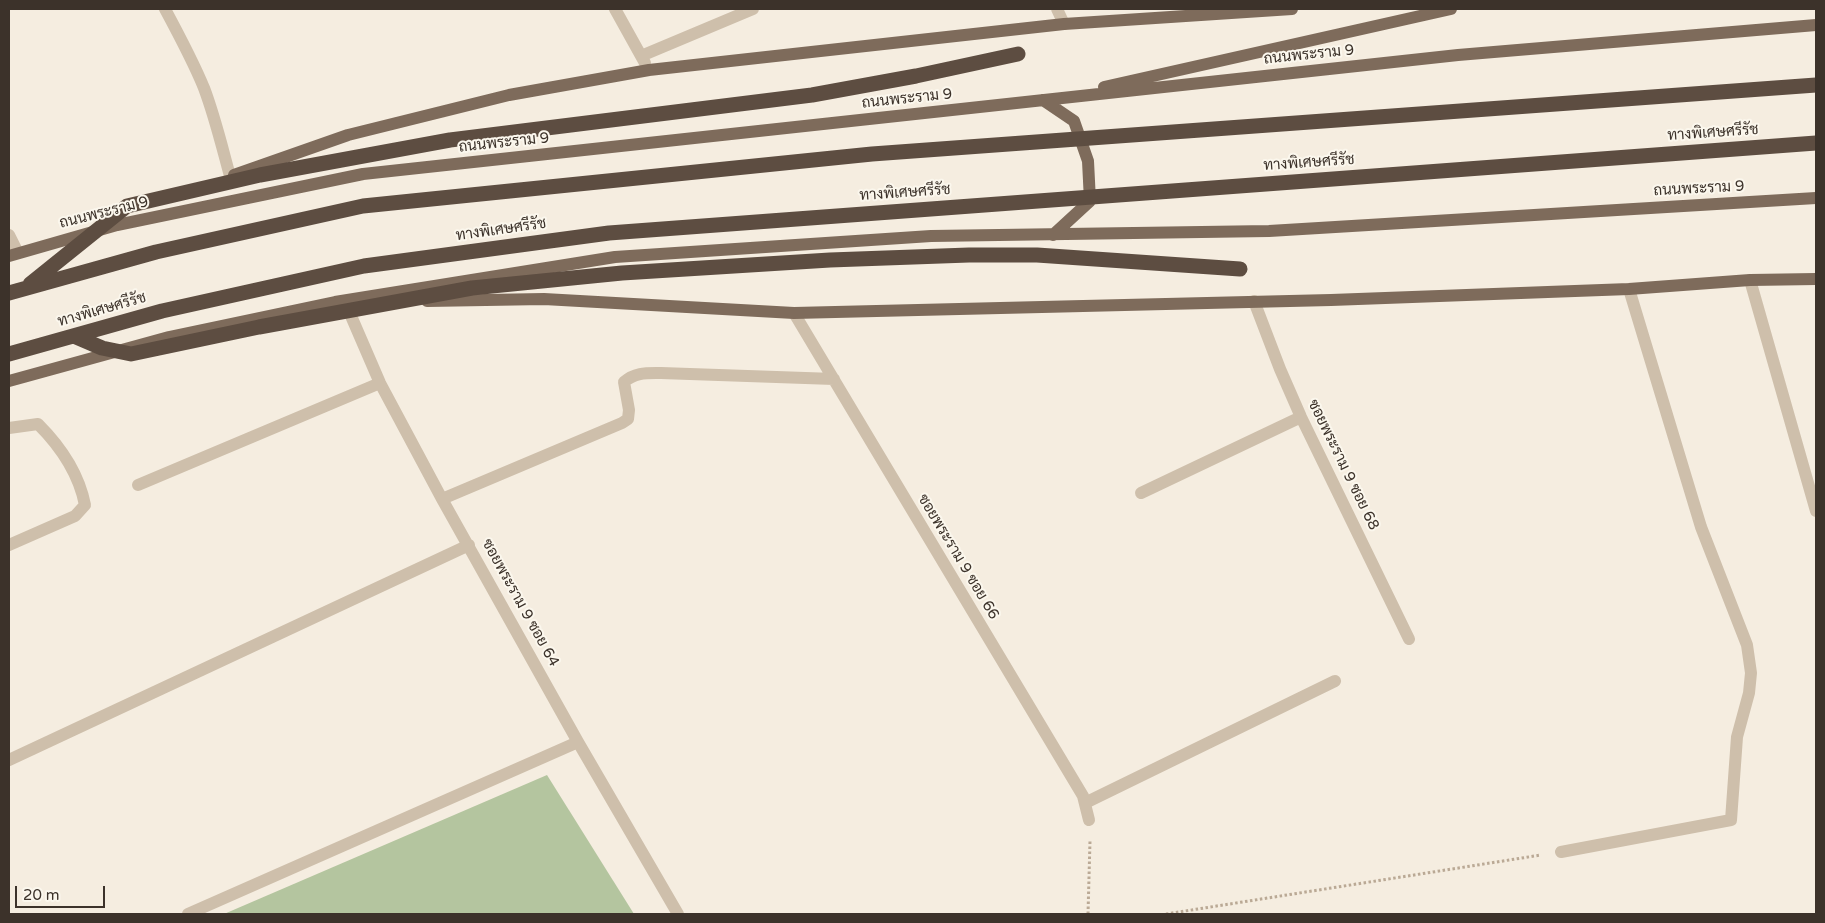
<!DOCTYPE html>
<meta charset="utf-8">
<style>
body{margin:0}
#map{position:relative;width:1825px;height:923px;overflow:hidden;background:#f5ede0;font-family:"Varela Round",sans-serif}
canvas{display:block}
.frame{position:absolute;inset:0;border:10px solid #3c322a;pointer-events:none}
.scale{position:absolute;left:15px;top:886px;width:90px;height:22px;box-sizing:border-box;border:2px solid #3c322a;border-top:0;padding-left:6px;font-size:15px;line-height:18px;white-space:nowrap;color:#3c322a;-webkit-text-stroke:4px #fbf7ed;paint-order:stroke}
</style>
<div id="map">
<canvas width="1825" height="923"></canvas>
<div class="frame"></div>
<div class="scale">20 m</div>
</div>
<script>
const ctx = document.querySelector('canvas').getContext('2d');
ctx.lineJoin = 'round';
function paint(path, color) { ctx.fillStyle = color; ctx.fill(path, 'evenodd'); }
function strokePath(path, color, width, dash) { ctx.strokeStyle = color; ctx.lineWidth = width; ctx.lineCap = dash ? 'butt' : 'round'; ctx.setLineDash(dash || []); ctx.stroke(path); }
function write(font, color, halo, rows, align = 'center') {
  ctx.font = font + ' "Varela Round",Sarabun,sans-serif'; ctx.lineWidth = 4; ctx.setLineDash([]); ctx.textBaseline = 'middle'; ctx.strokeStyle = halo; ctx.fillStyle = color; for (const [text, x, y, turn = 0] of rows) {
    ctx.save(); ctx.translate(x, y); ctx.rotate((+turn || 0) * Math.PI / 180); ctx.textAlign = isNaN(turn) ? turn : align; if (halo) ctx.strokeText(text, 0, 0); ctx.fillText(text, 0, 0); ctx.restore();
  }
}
const green = new Path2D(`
 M547 775 634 914H224Z`);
const path = new Path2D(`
 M1088 914 1090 841
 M1166 914 1541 855`);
const minor = new Path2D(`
 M165 9C179 35 193 61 204 88 215 117 222 147 230 176
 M615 9 645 63
 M1057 9 1064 24
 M641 56 753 9
 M9 235 18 253
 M1750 280 1816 511
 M1254 301 1280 369 1301 417 1409 639
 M345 302 380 383 442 499 578 742 678 914
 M794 313 1083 796 1089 820
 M9 428 38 424C60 446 79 474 85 505L75 516 9 545
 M138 485 380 383
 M1141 493 1301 417
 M442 499 622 423 628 419 629 410 624 382C635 372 647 373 661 373L834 379
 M9 760 469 545
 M1085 803 1335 681
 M1561 852 1731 820 1737 737 1749 693 1751 673 1747 645 1701 527 1629 289
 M188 914 578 742`);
const major = new Path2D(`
 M1104 87 1451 9
 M1043 100 1074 121 1088 161 1090 201 1053 235
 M234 175 348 135 509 95 649 70 1064 24 1292 9
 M9 256 117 225 363 174 1458 55 1816 25
 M427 301 544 299 794 313 1331 300 1629 289 1750 280 1816 279
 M9 381 169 337 335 302 615 257 931 236 1269 231 1816 198`);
const highwayBridge = new Path2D(`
 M30 284 127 206 260 175 450 140 812 95 916 76 1018 54
 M9 293 156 252 363 206 872 154 1816 85
 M74 336 102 348 131 354 259 327 472 288 622 273 830 260 969 255H1037L1240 269
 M9 354 162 311 364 266 609 233 1816 143`);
const streetNames = [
 ["ถนนพระราม 9",1309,55,-6],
 ["ถนนพระราม 9",907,99,-6],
 ["ทางพิเศษศรีรัช",1713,133,-4],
 ["ถนนพระราม 9",504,143,-6],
 ["ทางพิเศษศรีรัช",1309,163,-4],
 ["ถนนพระราม 9",1699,189,-3],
 ["ทางพิเศษศรีรัช",905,193,-4],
 ["ถนนพระราม 9",104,213,-14],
 ["ทางพิเศษศรีรัช",501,230,-8],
 ["ทางพิเศษศรีรัช",102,310,-16],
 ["ซอยพระราม 9 ซอย 68",1343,465,64],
 ["ซอยพระราม 9 ซอย 66",958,557,59],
 ["ซอยพระราม 9 ซอย 64",520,603,61]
];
paint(green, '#b4c59f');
strokePath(path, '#baa995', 3, [2.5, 2.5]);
strokePath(minor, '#cebfab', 12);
strokePath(major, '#7e6b5b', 12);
strokePath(highwayBridge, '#5d4d41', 15);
write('15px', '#3c322a', '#fbf7ed', streetNames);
</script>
